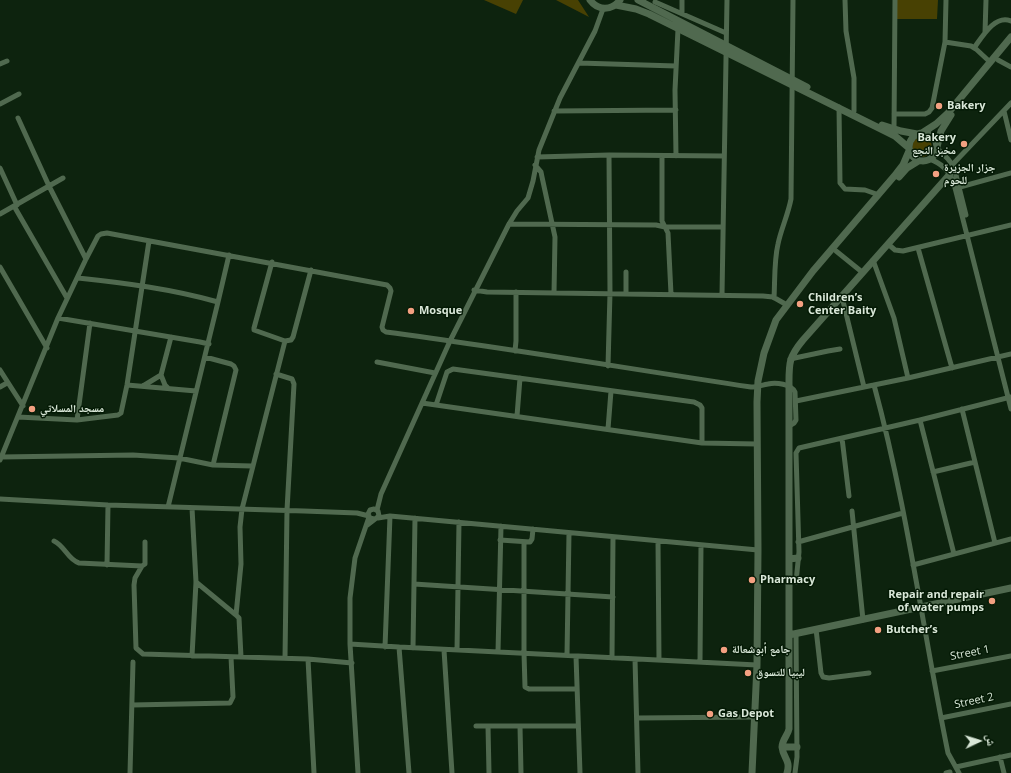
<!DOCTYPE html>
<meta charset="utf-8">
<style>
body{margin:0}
#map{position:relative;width:1011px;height:773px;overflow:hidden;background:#0d230e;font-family:"Open Sans","Noto Naskh Arabic",sans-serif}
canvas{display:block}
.north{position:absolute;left:959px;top:721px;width:40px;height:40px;-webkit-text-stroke:3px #041a05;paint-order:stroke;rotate:86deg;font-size:11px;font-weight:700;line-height:16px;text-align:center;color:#d9e7d8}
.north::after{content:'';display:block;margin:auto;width:14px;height:18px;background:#d9e7d8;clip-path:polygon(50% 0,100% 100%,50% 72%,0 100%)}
</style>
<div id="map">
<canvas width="1011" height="773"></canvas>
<div class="north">ش</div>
</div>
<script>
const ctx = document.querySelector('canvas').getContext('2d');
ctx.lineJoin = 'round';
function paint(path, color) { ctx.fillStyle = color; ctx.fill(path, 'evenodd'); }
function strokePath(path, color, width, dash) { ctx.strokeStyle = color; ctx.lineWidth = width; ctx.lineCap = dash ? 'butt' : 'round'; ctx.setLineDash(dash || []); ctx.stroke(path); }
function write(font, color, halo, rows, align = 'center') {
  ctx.font = font + ' "Open Sans","Noto Naskh Arabic",sans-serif'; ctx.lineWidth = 3; ctx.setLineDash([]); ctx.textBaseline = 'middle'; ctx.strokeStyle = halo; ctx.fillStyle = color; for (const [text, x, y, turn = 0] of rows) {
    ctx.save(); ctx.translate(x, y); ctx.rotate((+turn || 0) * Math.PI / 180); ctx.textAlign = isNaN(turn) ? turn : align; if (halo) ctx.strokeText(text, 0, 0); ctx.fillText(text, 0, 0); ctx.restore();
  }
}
const green = new Path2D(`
 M484 0H523L516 14Z
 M556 0H578L589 17Z
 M897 0H938L937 19H897Z
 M912 147a10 10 0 1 1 20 0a10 10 0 1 1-20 0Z`);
const street = new Path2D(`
 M845 0 846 31 854 78V111
 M655 2 726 33
 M682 13V0
 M985 33 986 0
 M945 42 971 46 976 49 990 62
 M974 48C982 37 995 14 1011 21
 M998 60 1011 67
 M579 63 676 66
 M0 64 7 61
 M0 104 19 94
 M839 107 840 183 845 189 865 190 879 195
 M554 111 676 110
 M1004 111 1011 140
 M894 114H925L929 112 932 108 945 42 946 0
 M18 118 49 186 86 259
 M894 129 895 0
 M937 148 948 159 954 167 966 215
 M662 156V221L668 233 671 294
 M676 156 675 90 678 29
 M537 157 609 155 724 156
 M929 159C942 163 950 172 954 184L1011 409
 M953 164 1011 103
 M535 165 541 172 542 177 555 237 554 293
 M0 168 17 205
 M960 187 1011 173
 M14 206 67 298
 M0 214 63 178
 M509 224 656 225 665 227H722
 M888 244 895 250 903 251 1011 225
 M918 248 952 368
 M836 251 862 272
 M873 260 894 318 908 378
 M0 267 47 348
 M626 272V293
 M78 278C125 283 172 289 218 302L168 507
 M474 290 487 292 763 296 773 297 787 305
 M722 295 727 0
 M842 297 864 387
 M774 298C775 280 774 261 778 244 781 229 788 215 791 199L793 0
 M218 302 229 255
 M58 318 200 342 209 344
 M285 341 291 340 293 337 311 270
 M515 351 516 341V292
 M205 357 231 364 234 366 236 370 213 465
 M790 359 828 351 840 349
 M377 362 435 373
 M608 366 610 293 609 155
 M0 370 23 406
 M276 374 292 379 294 384 287 510 285 658
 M127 385 196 391
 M874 385C907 506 923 631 948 753L959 773
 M143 386 161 375
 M0 387 7 383
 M168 388 165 385 161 375 171 337
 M796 401 908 378 1011 354
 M422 403 436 405
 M962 409 995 543
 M517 416 520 378
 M18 417 77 420 118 415 121 413 127 385 149 241
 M77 420 90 323
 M920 420 954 554
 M608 429 611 391
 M842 438 849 496
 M702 443V408L700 405 694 402 453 369 447 372 436 405 702 443 757 444
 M1 457 133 455 179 458 213 465 252 466
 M0 460 58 318 86 259 98 236 101 234 107 233 387 285 390 288 391 291 382 327 383 330 386 332C508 348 630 369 751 387 757 387 762 385 768 384 776 382 791 384 795 392L796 420 794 423 789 426
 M933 472 975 462
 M0 499 108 505 304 511 357 513 369 516
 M192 508 196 582 192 656
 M377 510 381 494 450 341 509 224 517 211 528 198 533 181 539 150 560 98 595 31 603 9
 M852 511 863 620
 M378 518 390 516 758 550
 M366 526 379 516 378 511 374 509 370 510 368 514 370 518 374 519
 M500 540 530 542 532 539 533 529
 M54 541C65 546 68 560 79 563L142 566 145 564V542
 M658 541 659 660
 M524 542V653L525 687 529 689H577
 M798 542 903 513
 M107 565 108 505
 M913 565 1011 539
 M142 566 135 578 134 585 136 648 143 654 308 659 352 663
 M196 582 236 615 239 618 241 657
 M796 582 799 552 796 453 799 448 920 420 1011 397
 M414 584 613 597
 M236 615 241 564 240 527 242 509 285 341 254 330V328L272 262
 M816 629 821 673 823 677 829 678 869 673
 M350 644 399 647 757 665
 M385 647 390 516
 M399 647 409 773
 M413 648 415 518
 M444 650 452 773
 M457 650 459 522
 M498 652 501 526
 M567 655 569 533
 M576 656 580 773
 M612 658 613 537
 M308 659 314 773
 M635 659 638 773
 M700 662 701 545
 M932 671 1011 656
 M132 705 230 703 233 697 231 657
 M637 718 755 717
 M941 718 1011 704
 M476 726H578
 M488 726 489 773
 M520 726 521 773
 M1000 757 1004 773
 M956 767 1011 755
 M130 773 133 662
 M358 773 350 644V598L355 558 369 517
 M795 773 797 757 796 633
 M946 773 950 772`);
const secondary = new Path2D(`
 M590 0C598 11 612 11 620 0
 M638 0 807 87
 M616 5 636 9 649 14 885 131 895 136 909 148
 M882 125 901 131 917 134
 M922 133 936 124 948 113 1011 37
 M909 147a14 14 0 1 1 28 0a14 14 0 1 1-28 0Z
 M937 147 941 131 951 115
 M899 177 907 168 920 160
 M789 559 798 558
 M789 635 1011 588
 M782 747H797
 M752 773 757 665 758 550 757 402 758 381 764 353 776 320 813 271 896 174 903 165 909 151
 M787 773C791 760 783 758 782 747 782 740 788 735 789 729V387C789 364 788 358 803 340L950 174`);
const markers = [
 [939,106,4,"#f3a081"],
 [964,144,4,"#f3a081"],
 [936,174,4,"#f3a081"],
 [800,304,4,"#f3a081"],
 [411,311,4,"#f3a081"],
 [32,409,4,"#f3a081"],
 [752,580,4,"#f3a081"],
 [992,601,4,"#f3a081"],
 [878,630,4,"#f3a081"],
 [724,650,4,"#f3a081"],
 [748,673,4,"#f3a081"],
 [710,714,4,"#f3a081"]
];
const poiNames = [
 ["Bakery",947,106],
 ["Bakery",956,138,"right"],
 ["مخبز النجع",956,151,"right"],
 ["جزار الجزيرة",944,168],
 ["للحوم",944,181],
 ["Children’s",808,298],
 ["Center Baity",808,311],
 ["Mosque",419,311],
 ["مسجد المسلاتي",40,409],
 ["Pharmacy",760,580],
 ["Repair and repair",984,595,"right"],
 ["of water pumps",984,608,"right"],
 ["Butcher’s",886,630],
 ["جامع أبوشعالة",732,650],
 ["ليبيا للتسوق",756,673],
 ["Gas Depot",718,714]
];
const streetNames = [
 ["Street 1",970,653,-11],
 ["Street 2",974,701,-12]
];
paint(green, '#484103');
strokePath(street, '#50694f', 5);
strokePath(secondary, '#50694f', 7);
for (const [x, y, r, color] of markers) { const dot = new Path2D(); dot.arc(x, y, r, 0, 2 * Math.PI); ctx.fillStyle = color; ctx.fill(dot); strokePath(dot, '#041a05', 1.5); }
write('bold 11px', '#d9e7d8', '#041a05', poiNames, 'left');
write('11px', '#d9e7d8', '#041a05', streetNames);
</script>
